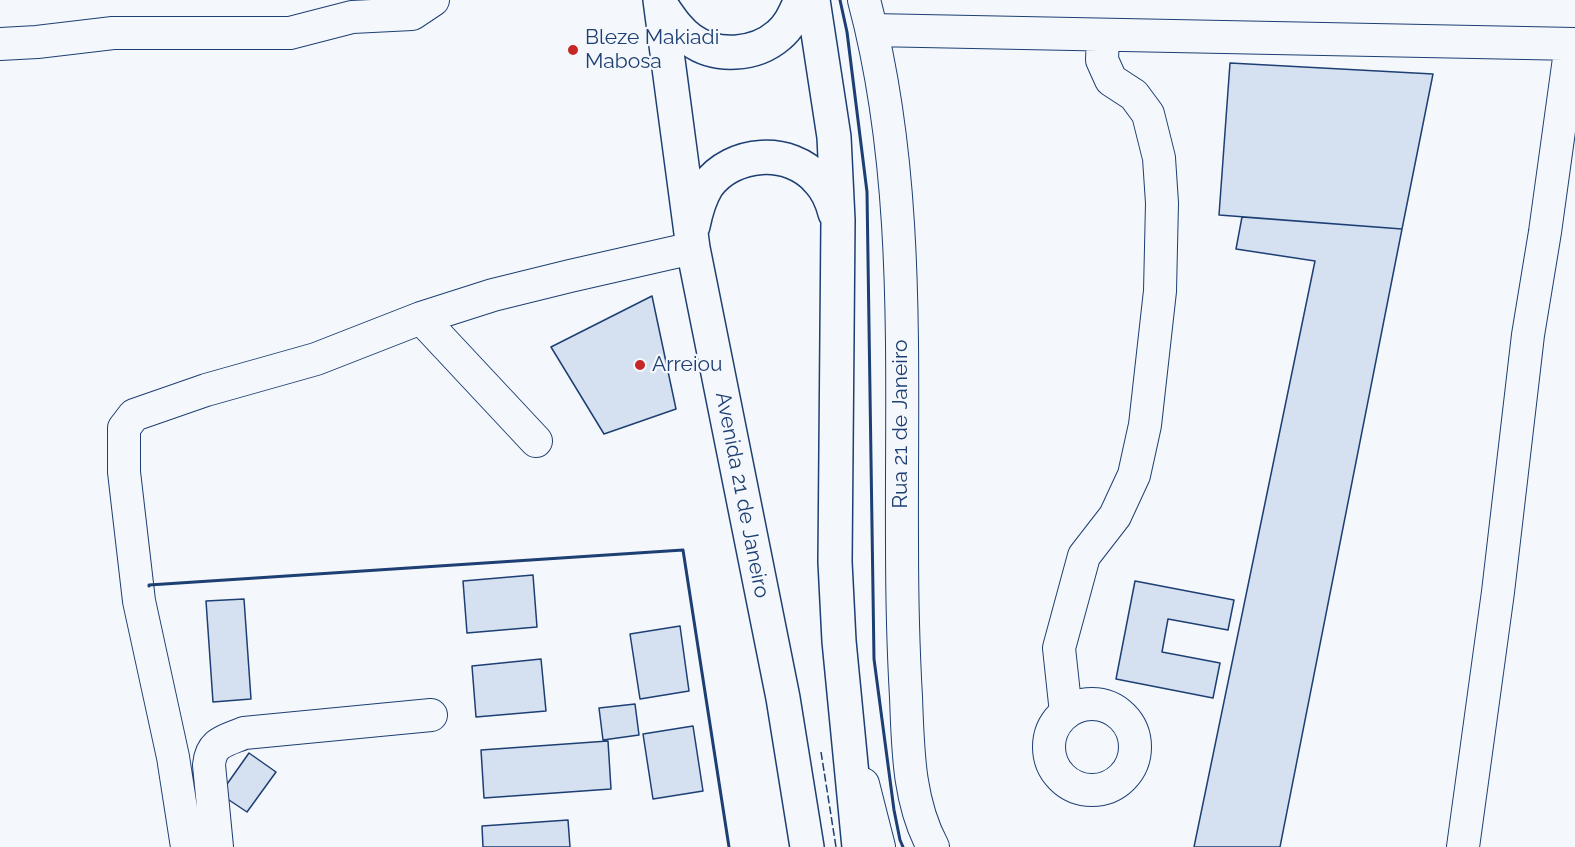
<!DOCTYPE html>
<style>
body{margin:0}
canvas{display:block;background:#f4f7fb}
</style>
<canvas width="1575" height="847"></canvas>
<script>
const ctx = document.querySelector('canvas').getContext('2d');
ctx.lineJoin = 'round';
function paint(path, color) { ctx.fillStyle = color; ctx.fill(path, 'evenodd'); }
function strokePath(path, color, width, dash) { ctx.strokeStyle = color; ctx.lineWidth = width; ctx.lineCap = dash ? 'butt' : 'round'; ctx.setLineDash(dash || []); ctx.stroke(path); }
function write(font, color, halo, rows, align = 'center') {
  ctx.font = font + ' Raleway,sans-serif'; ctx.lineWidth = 4.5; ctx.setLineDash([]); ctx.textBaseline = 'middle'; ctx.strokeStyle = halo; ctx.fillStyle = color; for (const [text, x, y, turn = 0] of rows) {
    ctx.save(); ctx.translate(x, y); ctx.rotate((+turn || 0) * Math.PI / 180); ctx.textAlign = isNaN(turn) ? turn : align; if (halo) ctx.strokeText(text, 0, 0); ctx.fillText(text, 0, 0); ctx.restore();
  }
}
const building = new Path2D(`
 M1230 63 1433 74 1402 229 1219 215Z
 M1242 217 1402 229 1280 847H1194L1315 261 1236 249Z
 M652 296 676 409 604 434 551 347Z
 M533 575 537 627 467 633 463 581Z
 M1135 581 1234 600 1228 630 1168 619 1162 652 1220 663 1213 698 1116 679Z
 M244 599 251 699 213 702 206 601Z
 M680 626 689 691 640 699 630 634Z
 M541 659 546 711 476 717 472 666Z
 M635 704 639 735 603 740 599 708Z
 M693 726 703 791 653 799 643 734Z
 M608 741 611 789 484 798 481 750Z
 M249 753 276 772 247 812 220 794Z
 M568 820 570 847H483L482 826Z`);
const minor = new Path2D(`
 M864 0C911 176 901 361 902 542 902 594 903 645 906 697 908 748 908 801 933 847
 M872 30 1575 44
 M0 44 37 42 113 33H290L352 17 412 14 433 0
 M421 318 536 441
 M1049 747a43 43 0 1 1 86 0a43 43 0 1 1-86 0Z
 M1066 713 1059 648 1084 556 1115 516 1134 475 1145 425 1160 291 1162 203 1159 158 1148 114 1134 95 1111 80 1102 60 1103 35
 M863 784 879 847
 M187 847 173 757 139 601 124 472V428L134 415 206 390 316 359 421 318 493 295 570 276 693 248
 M217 847 209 765C211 742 225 741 244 733L431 715
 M1463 847 1498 592 1528 335 1545 232 1571 44`);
const major = new Path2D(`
 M660 0 693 248 783 698 807 847
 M813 0 834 137 838 220 835 562 839 641 859 847
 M661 5C670 18 678 31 691 40 716 58 755 56 779 35 790 26 795 13 801 0
 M693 226C696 211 699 199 707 186 732 151 790 147 818 180 827 189 832 201 835 213`);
const fence = new Path2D(`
 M821 752 836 847`);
const wall = new Path2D(`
 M840 0 847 32 867 192 874 659 894 810 900 840 903 847
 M149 586V585L683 550 729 847`);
const markers = [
 [573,50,6,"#c62828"],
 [640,365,6,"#c62828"]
];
const poiNames = [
 ["Bleze Makiadi",585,38],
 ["Mabosa",585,62],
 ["Arreiou",652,365]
];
const streetNames = [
 ["Rua 21 de Janeiro",901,424,-90],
 ["Avenida 21 de Janeiro",742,495,79]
];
paint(building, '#d5e0f0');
strokePath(building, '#1d3f73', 1.5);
strokePath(minor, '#1d3f73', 34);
strokePath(major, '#1d3f73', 36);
strokePath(minor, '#f4f7fb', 32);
strokePath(major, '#f4f7fb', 33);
strokePath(fence, '#1d3f73', 1.5, [8, 3]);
strokePath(wall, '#1d3f73', 3);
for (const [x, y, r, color] of markers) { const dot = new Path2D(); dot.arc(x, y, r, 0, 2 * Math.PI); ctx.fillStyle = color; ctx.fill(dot); strokePath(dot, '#f4f7fb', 2); }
write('21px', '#1d3f73', '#f4f7fb', poiNames, 'left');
write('21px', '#1d3f73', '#f4f7fb', streetNames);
</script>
